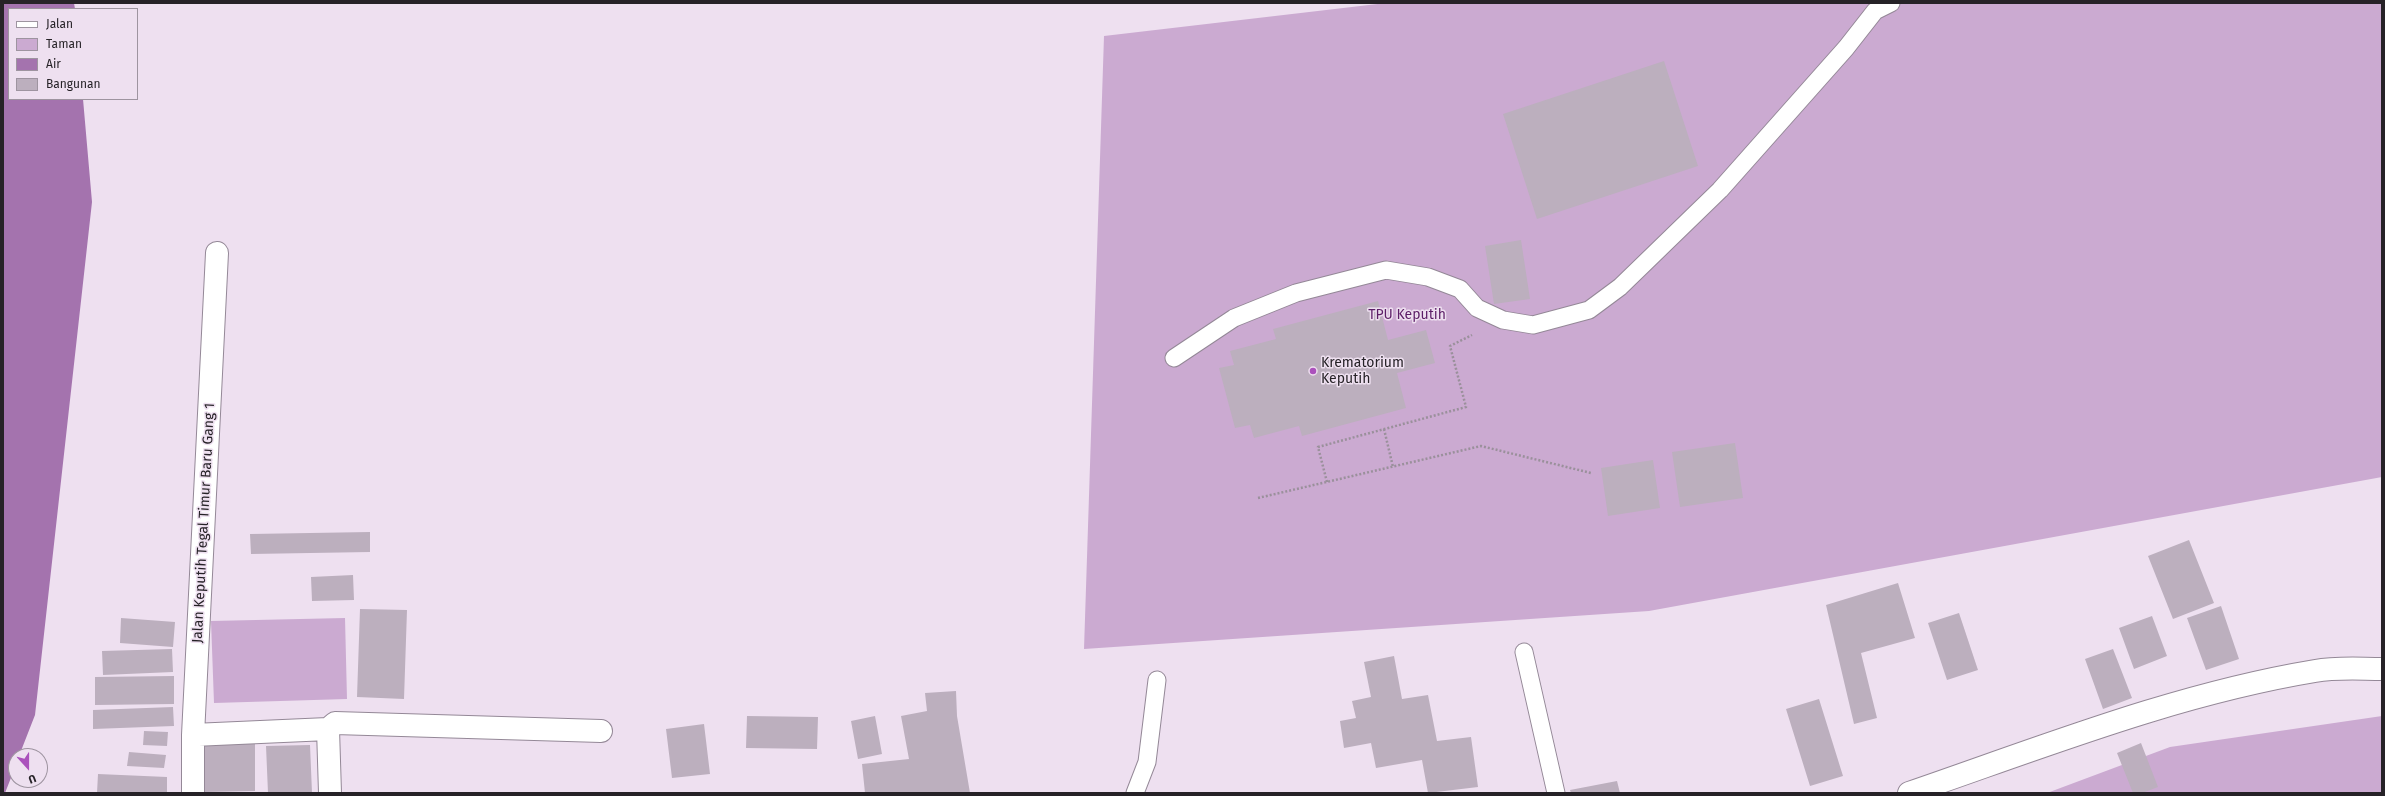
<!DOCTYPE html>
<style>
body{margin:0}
#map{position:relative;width:2385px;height:796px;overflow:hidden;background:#eee0f0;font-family:"Fira Sans",sans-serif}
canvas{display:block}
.frame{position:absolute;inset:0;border:4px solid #262227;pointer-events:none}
.legend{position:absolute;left:8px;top:8px;width:130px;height:92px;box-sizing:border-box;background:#eee0f0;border:1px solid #9e94a0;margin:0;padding:5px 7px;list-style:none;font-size:12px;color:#262227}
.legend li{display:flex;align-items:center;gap:8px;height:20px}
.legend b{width:20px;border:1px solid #9e94a0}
.north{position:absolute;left:8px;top:748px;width:40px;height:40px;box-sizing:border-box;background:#eee0f0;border:1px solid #9e94a0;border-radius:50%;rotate:159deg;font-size:11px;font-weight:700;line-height:16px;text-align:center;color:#262227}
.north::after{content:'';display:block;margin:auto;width:14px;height:18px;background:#ab51bc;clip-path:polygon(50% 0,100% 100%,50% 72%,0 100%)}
</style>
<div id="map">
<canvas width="2385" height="796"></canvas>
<div class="frame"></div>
<ul class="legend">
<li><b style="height:5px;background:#fff"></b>Jalan</li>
<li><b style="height:11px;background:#cbaad1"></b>Taman</li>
<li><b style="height:11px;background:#a473ae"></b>Air</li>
<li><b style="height:11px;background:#bcafbe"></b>Bangunan</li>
</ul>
<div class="north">U</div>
</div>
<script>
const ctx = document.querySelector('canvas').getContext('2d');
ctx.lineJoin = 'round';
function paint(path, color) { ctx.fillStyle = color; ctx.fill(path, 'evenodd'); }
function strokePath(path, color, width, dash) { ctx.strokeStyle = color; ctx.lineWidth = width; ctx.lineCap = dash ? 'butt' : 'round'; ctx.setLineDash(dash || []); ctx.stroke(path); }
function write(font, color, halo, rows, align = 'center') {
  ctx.font = font + ' "Fira Sans",sans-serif'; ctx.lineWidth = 3; ctx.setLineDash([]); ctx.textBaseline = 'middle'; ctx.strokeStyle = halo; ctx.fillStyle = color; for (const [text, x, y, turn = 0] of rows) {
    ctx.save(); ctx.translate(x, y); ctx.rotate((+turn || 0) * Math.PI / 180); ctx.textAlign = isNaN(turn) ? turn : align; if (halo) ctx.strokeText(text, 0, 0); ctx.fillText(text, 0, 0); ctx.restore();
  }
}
const green = new Path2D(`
 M1386 3H2382V477L1649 611 1084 649 1104 36Z
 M345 618 347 699 214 703 211 621Z
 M2382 716V793H2047L2170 747Z`);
const water = new Path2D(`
 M3 3H74L75 9H9V99H83L92 202 35 715 19 756H16V765L5 793H3Z`);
const building = new Path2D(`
 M1664 61 1698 166 1537 219 1503 114Z
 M1521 240 1530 299 1494 304 1485 246Z
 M1378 301 1388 340 1426 330 1435 363 1397 373 1406 408 1302 436 1299 426 1254 438 1250 425 1235 428 1219 368 1234 365 1230 351 1276 339 1273 329Z
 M1735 443 1743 498 1680 507 1672 452Z
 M1653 460 1660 508 1608 516 1601 468Z
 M370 532V552L251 554 250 534Z
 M2189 540 2214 603 2173 619 2148 556Z
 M353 575 354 600 312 601 311 577Z
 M1898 583 1915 638 1861 653 1877 718 1854 724 1826 605Z
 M2221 606 2239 659 2206 670 2187 618Z
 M360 609 407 610 404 699 357 697Z
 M1959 613 1978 670 1947 680 1928 623Z
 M2152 616 2167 656 2134 669 2119 628Z
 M121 618 175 622 173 647 120 643Z
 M172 649 173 672 103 675 102 651Z
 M2113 649 2132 698 2103 709 2085 659Z
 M1394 656 1402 699 1428 695 1437 741 1471 737 1478 787 1428 793 1422 760 1376 768 1371 743 1344 748 1340 721 1356 718 1352 701 1371 697 1364 662Z
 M174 676V704L95 705V677Z
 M956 691 957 716 970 793H865L862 764 909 759 901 716 927 711 925 693Z
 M1819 699 1843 776 1810 786 1786 709Z
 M173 707 174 726 93 729V710Z
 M747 716 818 717 817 749 746 748Z
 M875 716 882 754 858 759 851 721Z
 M704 724 710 774 672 778 666 729Z
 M144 731 168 732 167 746 143 745Z
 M255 742V791L205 792V743Z
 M2141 743 2158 787 2142 793H2133L2117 753Z
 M310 745 312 793H268L266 746Z
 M129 752 166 755 164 768 127 766Z
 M98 774 167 777V793H97Z
 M1617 781 1620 793H1571L1570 790Z`);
const path = new Path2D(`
 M1384 429 1393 467
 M1327 482 1318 447 1466 407 1450 346 1472 335
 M1258 498 1481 446 1591 473`);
const lane = new Path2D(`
 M1174 358 1234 318 1296 293 1386 270 1428 277 1460 289 1477 308 1503 320 1533 325 1589 310 1620 287 1720 190 1846 48 1875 11 1891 3
 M1524 652 1556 793
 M1135 793 1147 762 1157 680`);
const street = new Path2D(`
 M328 729 330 793
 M193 735 328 729 335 723 601 731
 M193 793V735L217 253
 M1909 793C2043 747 2176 694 2315 671 2337 667 2360 669 2382 669`);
const markers = [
 [1313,371,4,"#ab51bc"]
];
const parkNames = [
 ["TPU Keputih",1407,315]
];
const poiNames = [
 ["Krematorium",1321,363],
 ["Keputih",1321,379]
];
const streetNames = [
 ["Jalan Keputih Tegal Timur Baru Gang 1",204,523,-87]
];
paint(green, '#cbaad1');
paint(water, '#a473ae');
paint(building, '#bcafbe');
strokePath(lane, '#948897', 19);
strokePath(street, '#948897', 24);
strokePath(path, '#9a909b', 2.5, [2, 2]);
strokePath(lane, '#fff', 17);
strokePath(street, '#fff', 22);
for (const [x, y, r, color] of markers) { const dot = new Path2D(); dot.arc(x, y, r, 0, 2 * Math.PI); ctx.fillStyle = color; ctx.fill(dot); strokePath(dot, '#eee0f0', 1.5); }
write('14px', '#5c1e67', '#eee0f0', parkNames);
write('14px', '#262227', '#eee0f0', poiNames, 'left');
write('14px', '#262227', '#eee0f0', streetNames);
</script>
